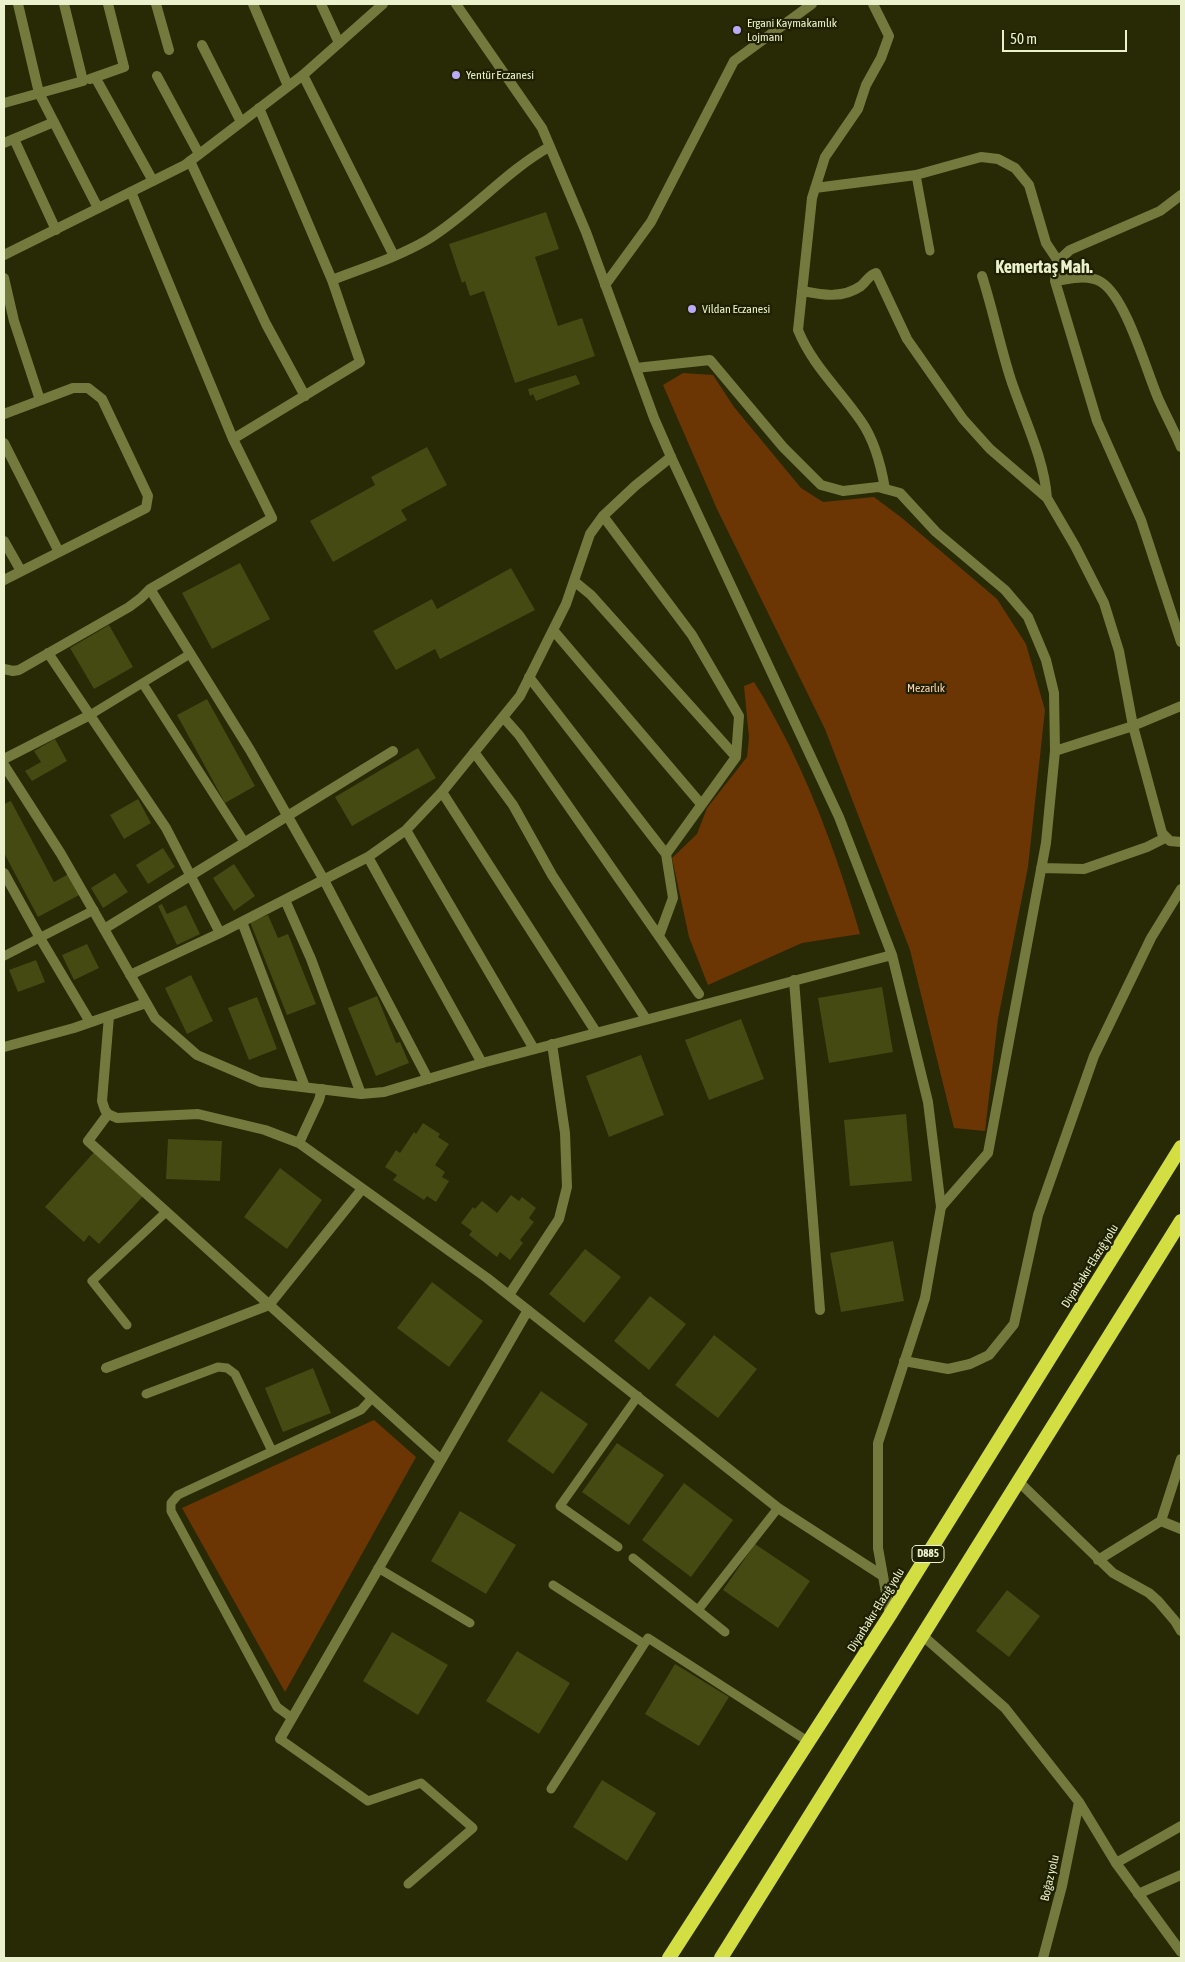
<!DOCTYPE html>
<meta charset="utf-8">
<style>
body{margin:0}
#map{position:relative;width:1185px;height:1962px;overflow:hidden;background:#272a05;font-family:"Asap Condensed",sans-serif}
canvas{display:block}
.frame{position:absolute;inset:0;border:5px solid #ebf0cd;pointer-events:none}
.scale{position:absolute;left:1002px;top:30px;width:125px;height:22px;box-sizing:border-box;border:2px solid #ebf0cd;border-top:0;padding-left:6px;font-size:15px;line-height:18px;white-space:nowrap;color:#ebf0cd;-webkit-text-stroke:4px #1e2000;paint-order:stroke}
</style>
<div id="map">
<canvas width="1185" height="1962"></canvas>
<div class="frame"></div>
<div class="scale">50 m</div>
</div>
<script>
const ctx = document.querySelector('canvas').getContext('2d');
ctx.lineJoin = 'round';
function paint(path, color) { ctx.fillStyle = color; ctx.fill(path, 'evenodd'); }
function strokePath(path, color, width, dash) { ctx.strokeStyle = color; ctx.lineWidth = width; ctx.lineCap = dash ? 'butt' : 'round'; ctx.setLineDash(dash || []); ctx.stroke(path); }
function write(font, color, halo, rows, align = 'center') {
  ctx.font = font + ' "Asap Condensed",sans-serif'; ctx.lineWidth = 4.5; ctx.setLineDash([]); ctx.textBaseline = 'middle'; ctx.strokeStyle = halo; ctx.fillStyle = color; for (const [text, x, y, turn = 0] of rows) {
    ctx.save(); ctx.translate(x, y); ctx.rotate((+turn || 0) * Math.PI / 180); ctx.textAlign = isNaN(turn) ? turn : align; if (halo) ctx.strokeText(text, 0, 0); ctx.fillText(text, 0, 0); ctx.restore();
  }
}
const green = new Path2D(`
 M683 373 713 375 734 407 801 488 823 502 874 497 902 518 997 599 1026 644 1045 710 1028 867 998 1019 985 1131 954 1128 910 950 825 729 717 509 663 385Z
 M754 682C767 702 778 724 789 745 819 806 841 868 860 934L802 943 708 985 689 937 672 858 697 834 707 808 747 757 749 738 744 686Z
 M374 1420 416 1457 285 1692 182 1508Z`);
const building = new Path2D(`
 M546 212 559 249 535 257 558 326 582 318 595 356 515 383 484 291 470 296 465 281 462 283 449 244Z
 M576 375 580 384 536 401 533 394 530 396 528 389Z
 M427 447 447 485 401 510 407 520 333 562 310 521 375 485 371 477Z
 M240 563 270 619 212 649 182 593Z
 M511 568 535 610 440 659 435 649 396 670 373 631 432 599 437 609Z
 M109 625 133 667 94 689 70 648Z
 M207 699 255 786 225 803 177 715Z
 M55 739 67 761 32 781 25 771 41 762 34 751Z
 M418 748 436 778 352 826 335 797Z
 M138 799 151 823 124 839 110 815Z
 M11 801 54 882 72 872 83 893 38 917 4 853V804Z
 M163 848 175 867 148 884 136 865Z
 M234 864 255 896 234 911 213 878Z
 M115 873 128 892 103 908 91 888Z
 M162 904 167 914 186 905 200 934 177 945 158 906Z
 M268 915 278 938 288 934 316 1004 287 1015 250 922Z
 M87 944 99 968 74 980 62 955Z
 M36 960 45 982 18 992 9 970Z
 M191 975 213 1021 187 1034 165 988Z
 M882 987 893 1052 829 1063 818 998Z
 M377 996 396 1043 400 1042 409 1063 376 1076 348 1008Z
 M257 997 277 1049 249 1060 228 1008Z
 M741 1019 764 1079 709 1100 685 1040Z
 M641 1055 664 1115 609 1137 586 1076Z
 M906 1114 912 1181 850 1186 844 1120Z
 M423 1123 440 1134 438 1137 449 1144 435 1165 445 1172 442 1177 449 1181 436 1202 427 1196 424 1200 393 1180 397 1175 385 1167 396 1150 400 1153 414 1132 416 1134Z
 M168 1139 222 1141 220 1181 166 1179Z
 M96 1150 145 1194 99 1244 89 1235 84 1242 45 1207Z
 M280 1168 322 1200 287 1249 244 1217Z
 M511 1195 519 1201 522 1197 536 1208 529 1218 534 1222 520 1240 523 1243 510 1260 500 1252 497 1257 469 1235 472 1231 461 1223 473 1207 475 1209 482 1201 497 1213Z
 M893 1241 904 1301 841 1312 830 1253Z
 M585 1249 621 1277 584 1323 549 1294Z
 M432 1282 483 1321 449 1367 397 1328Z
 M650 1296 686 1324 649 1370 614 1341Z
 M714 1335 757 1369 718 1418 675 1385Z
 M313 1368 331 1413 283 1432 265 1388Z
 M541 1391 588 1424 553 1474 507 1441Z
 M617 1443 664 1475 629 1525 582 1492Z
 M684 1483 733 1520 691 1577 642 1540Z
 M460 1511 516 1545 486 1594 431 1561Z
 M755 1544 810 1581 778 1628 723 1590Z
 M1007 1590 1040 1616 1009 1657 976 1631Z
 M392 1632 448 1665 418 1715 363 1681Z
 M517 1651 570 1683 539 1734 486 1701Z
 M675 1664 729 1697 699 1746 645 1714Z
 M602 1780 656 1813 627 1861 573 1827Z`);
const service = new Path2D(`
 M916 175 930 251
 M143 684 245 843
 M90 715 190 654
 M4 956 94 910
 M127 1325 92 1281 166 1212
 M146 1394 218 1367 227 1368 235 1374 272 1451
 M618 1547 560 1506 638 1396
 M633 1558 725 1632
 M378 1568 470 1623
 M553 1585 644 1644
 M698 1610 778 1508
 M292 1718 277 1707 171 1511V1503L178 1495 361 1410 372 1398
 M280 1739 368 1801 421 1783 473 1828 408 1884
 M551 1789 648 1638 809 1742`);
const minor = new Path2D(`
 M18 4 39 93 98 208
 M156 4 169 50
 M253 4 288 86
 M321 4 339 43
 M873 4 889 36 881 58 866 85 858 109 825 157 812 198 798 330C812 365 840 390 861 421 875 441 881 465 885 489
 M202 45 241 122
 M303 75 394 256
 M157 76 199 154
 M95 77 153 181
 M90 79 124 67 108 4
 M4 103 83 81 64 4
 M14 139 56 230
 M4 143 54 122
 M190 161 266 324 305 396
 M815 188 916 175 981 157 998 159 1015 168 1029 185 1046 243 1058 261
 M1181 195 1160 211 1070 250 1058 261 1055 281 1097 421 1141 520 1181 642
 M982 276C993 310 1000 346 1011 380 1024 419 1044 458 1047 498
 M4 278 14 321 40 400
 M332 280C363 268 398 257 427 240 471 213 505 172 549 147
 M1055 281C1070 279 1087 274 1101 282 1126 297 1146 370 1158 398 1165 414 1174 430 1181 447
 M605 285 651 222 734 61 812 4
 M802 291C823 295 842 299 861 286 867 281 869 275 876 273L907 339 963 419 990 449 1047 498 1075 546 1104 603 1119 651 1133 726 1162 833 1170 841 1181 842
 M636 368 710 360 783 447 821 485 843 491 878 487 900 493 936 532 1005 590 1028 617 1046 660 1054 693 1055 751 1046 843 988 1153 941 1207
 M4 414 73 388H88L102 399 148 496 146 508 4 580
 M233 439 360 362 332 280 259 108
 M4 443 59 552
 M603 516 692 635 739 716 736 757 666 854 673 898 659 936
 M4 541 21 571
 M574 581 591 595 736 757
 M150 589 250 750 324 880 428 1079
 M553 630 701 804
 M48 653 166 828 220 933
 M4 669 13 671 19 670 129 607 141 598 150 589 272 518 233 439 131 192
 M529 677 666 854
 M503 717 519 735 699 994
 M1055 751 1133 726 1181 706
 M474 752 513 805 552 875 646 1019
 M4 759 90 715
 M442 792 596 1032
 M406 830 534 1049
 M368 857 482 1063
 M1041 868 1084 869 1147 847 1165 838
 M4 873 40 938 90 1022
 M285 900 311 959 361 1094
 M242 922 305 1087
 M104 929 393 751
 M130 975 220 933 368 857 406 830 442 792 520 696 566 604 590 534 603 516 635 486 671 457
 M794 980 820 1310
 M109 1016 102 1101 105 1110 108 1114 117 1118 198 1114 265 1130 299 1143 487 1278 778 1508 883 1576
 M4 1047 74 1028 146 1003
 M108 1114 88 1141 441 1460
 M299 1143 319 1100 322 1089
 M509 1295 559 1219 567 1187 565 1133 552 1044
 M904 1361 948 1369 970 1364 989 1355 1014 1324 1038 1215 1094 1056 1151 938 1181 889
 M106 1368 269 1305 362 1189
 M1019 1482 1113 1573 1149 1593 1158 1601 1175 1621 1181 1631
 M1161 1521 1181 1529
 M1098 1560 1161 1521 1181 1459
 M280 1739 528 1310
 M1116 1863 1181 1826
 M1138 1894 1181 1875`);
const tertiary = new Path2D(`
 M456 4 542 128 586 232 654 418 671 457 839 817 892 955 928 1102 941 1207 925 1298 878 1443V1548L890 1615
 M4 255 185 165 303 75 383 4
 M4 765 61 854 155 1018 197 1055 260 1082 361 1094 384 1092 482 1063 892 955
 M923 1636 1005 1708 1079 1802 1116 1863 1181 1952
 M1043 1958 1062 1886 1079 1802`);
const trunk = new Path2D(`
 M669 1958 890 1615 1181 1147
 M721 1958 1181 1221`);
const markers = [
 [737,30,5,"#bbaaf6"],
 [456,75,5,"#bbaaf6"],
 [692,309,5,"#bbaaf6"]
];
const shields = [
 [928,1554,32]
];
const shieldNames = [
 ["D885",928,1554]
];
const poiNames = [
 ["Ergani Kaymakamlık",747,23],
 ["Lojmanı",747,37],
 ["Yentür Eczanesi",466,75],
 ["Vildan Eczanesi",702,309]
];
const parkNames = [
 ["Mezarlık",926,688]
];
const streetNames = [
 ["Diyarbakır-Elazığ yolu",1090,1266,-58],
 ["Diyarbakır-Elazığ yolu",876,1610,-58],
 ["Boğaz yolu",1050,1878,-77]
];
const districtNames = [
 ["Kemertaş Mah.",1044,267]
];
paint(green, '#6c3504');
paint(building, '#454912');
strokePath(service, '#747a3e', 9);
strokePath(minor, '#747a3e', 10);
strokePath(tertiary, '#747a3e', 10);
strokePath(trunk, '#d2de42', 14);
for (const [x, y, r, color] of markers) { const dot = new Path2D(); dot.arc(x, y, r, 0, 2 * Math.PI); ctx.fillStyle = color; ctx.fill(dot); strokePath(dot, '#1e2000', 2); }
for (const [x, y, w] of shields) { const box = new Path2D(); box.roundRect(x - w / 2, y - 8.5, w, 17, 4); ctx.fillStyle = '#1e2000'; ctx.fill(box); strokePath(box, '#ebf0cd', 1); }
write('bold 11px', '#ebf0cd', null, shieldNames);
write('12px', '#ebf0cd', '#1e2000', poiNames, 'left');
write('12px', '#faceb2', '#1e2000', parkNames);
write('12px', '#ebf0cd', '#1e2000', streetNames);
write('bold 18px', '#ebf0cd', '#1e2000', districtNames);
</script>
